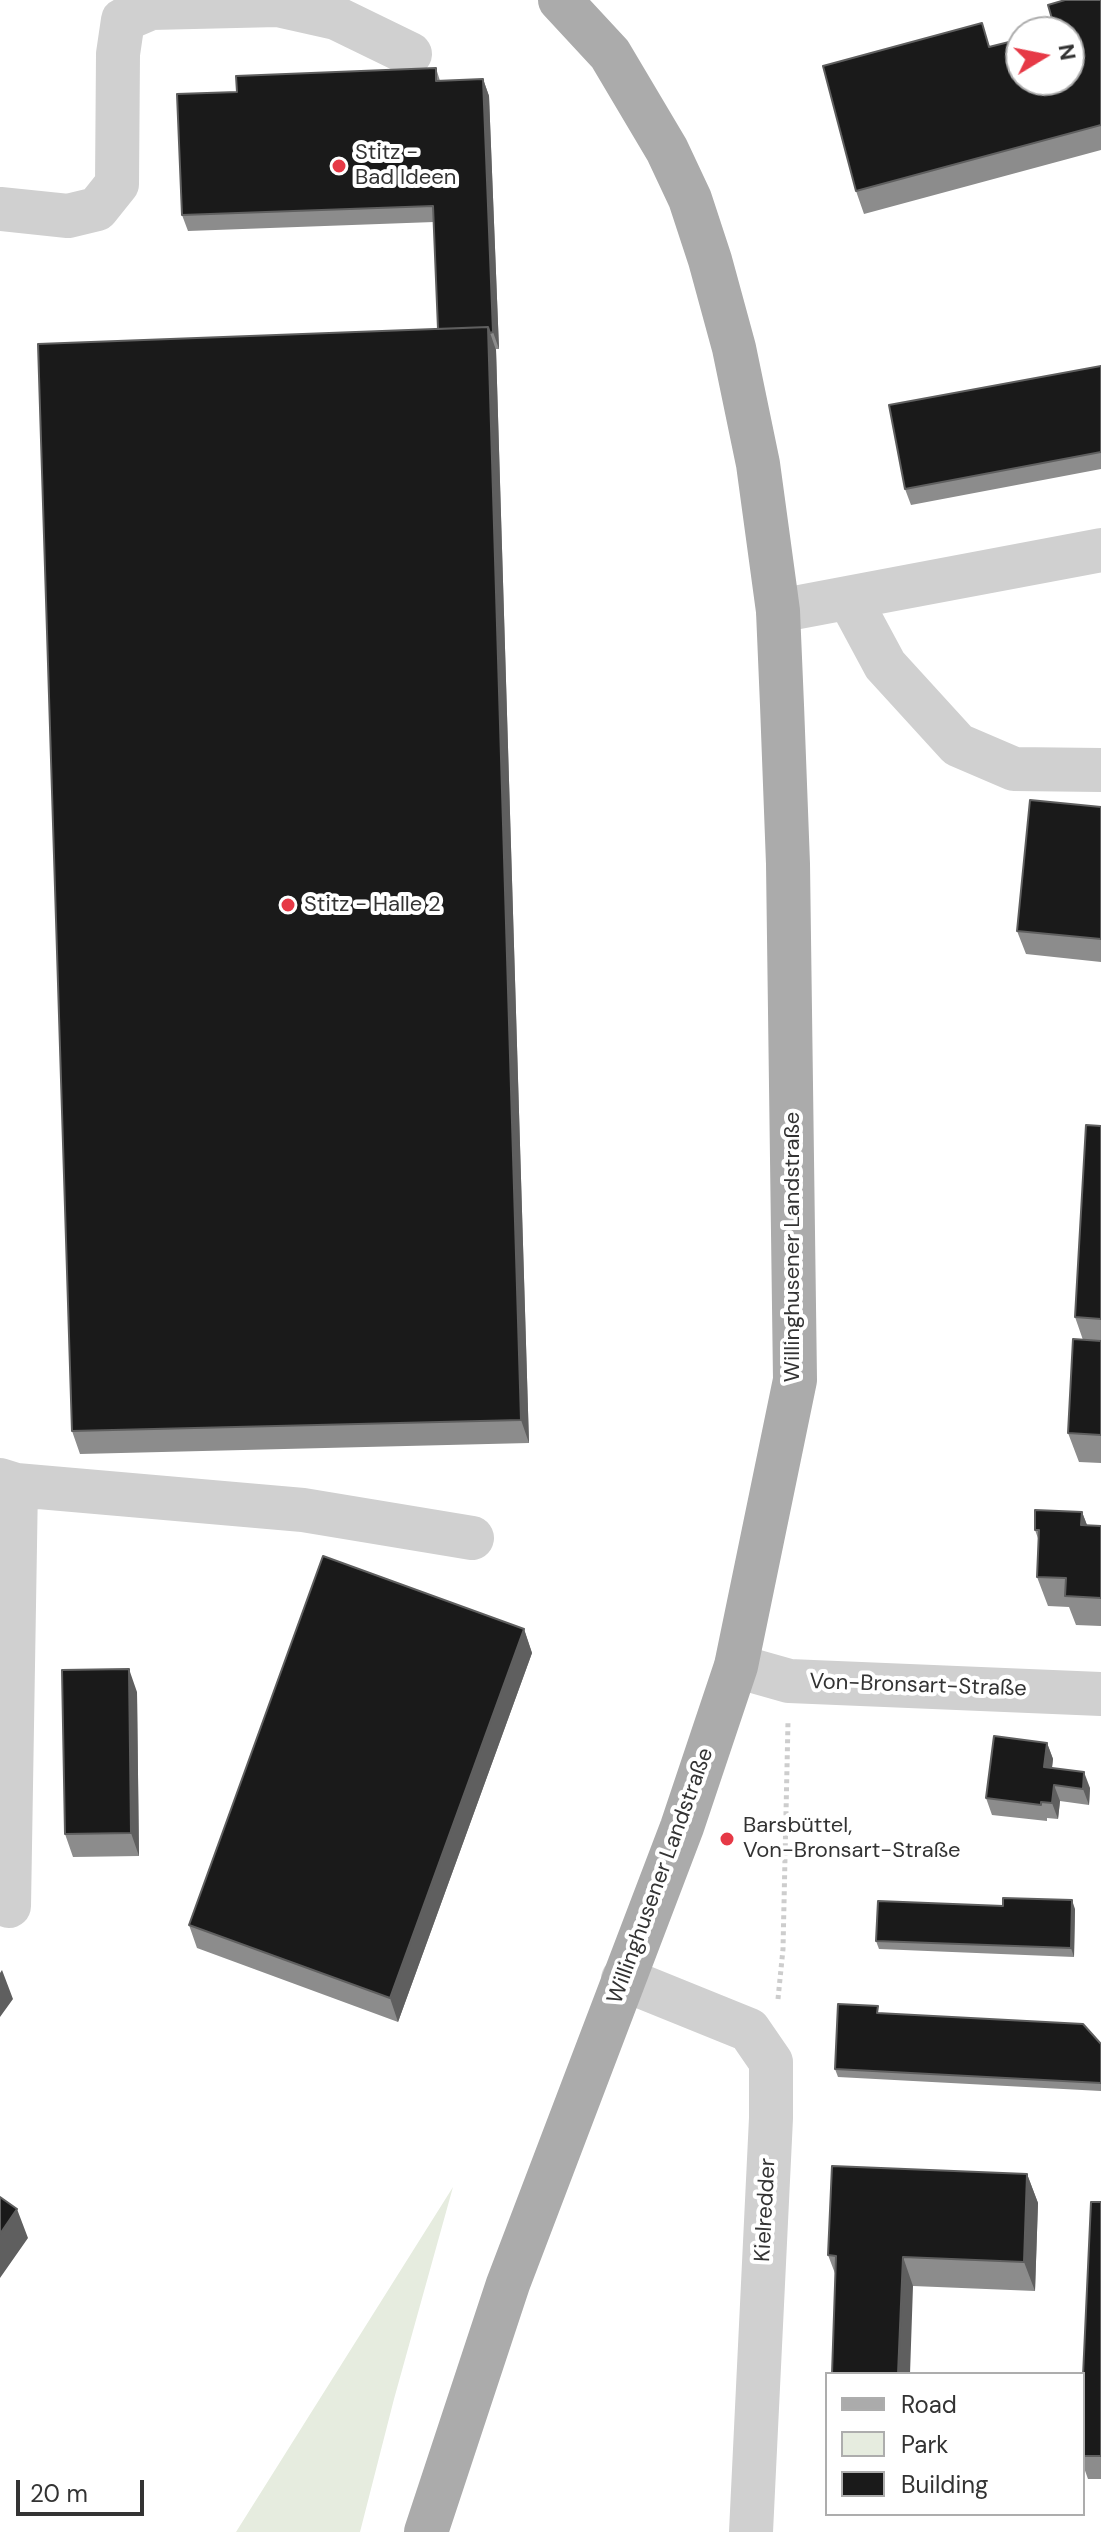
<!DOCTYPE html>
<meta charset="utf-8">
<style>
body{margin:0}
#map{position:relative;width:1101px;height:2532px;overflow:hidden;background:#fff;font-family:"DM Sans",sans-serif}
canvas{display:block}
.legend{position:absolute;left:825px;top:2372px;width:260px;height:144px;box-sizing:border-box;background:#fff;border:2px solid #adadad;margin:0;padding:10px 14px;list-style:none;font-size:24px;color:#333}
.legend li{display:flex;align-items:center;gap:16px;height:40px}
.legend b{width:40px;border:2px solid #adadad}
.north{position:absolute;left:1005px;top:16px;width:80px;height:80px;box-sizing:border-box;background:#fff;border:2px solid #adadad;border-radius:50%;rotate:80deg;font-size:22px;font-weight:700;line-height:32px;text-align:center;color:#333}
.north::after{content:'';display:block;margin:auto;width:28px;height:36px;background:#e63946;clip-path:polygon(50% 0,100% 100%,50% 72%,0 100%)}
.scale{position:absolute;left:16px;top:2480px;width:128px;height:36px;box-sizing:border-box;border:4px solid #333;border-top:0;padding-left:10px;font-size:24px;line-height:28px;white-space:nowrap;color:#333;-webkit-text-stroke:6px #fff;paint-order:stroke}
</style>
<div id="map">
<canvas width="1101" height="2532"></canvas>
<ul class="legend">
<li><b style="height:10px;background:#ababab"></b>Road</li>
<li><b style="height:22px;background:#e6ecdf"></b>Park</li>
<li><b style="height:22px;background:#1a1a1a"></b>Building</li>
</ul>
<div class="north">N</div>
<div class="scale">20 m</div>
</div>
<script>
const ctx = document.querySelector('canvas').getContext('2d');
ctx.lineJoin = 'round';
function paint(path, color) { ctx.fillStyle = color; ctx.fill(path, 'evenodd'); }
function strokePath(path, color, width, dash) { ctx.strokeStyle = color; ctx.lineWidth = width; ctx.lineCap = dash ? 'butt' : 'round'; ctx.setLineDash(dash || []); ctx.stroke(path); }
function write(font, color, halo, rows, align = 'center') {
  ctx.font = font + ' "DM Sans",sans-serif'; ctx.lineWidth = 8; ctx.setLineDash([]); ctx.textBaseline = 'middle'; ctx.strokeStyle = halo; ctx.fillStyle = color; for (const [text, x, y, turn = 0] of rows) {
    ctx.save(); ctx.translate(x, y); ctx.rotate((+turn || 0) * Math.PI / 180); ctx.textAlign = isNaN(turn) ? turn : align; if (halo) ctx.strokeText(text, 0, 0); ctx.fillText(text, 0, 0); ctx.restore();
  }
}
const green = new Path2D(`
 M453 2187 394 2399 360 2532H236Z`);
const path = new Path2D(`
 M778 1999 783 1949 788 1722`);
const minor = new Path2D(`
 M0 209 68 216 97 209 117 184 118 54 123 20 151 8 278 5 336 18 410 54
 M849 598 885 665 958 745 1014 769 1101 770
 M778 611 1101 550
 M0 1480 16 1485 9 1906
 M16 1485 303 1510 472 1538
 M736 1666 789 1681 1101 1694
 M623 1979 749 2030 771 2062V2118L751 2532`);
const major = new Path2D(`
 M426 2532 508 2284 682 1827 736 1666 795 1380 788 864 782 705 778 611 758 464 734 348 710 260 690 199 667 150 610 54 560 0`);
const wall = new Path2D(`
 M1101 0V150L864 214 856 191 1055 29Z
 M436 68 440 81 483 79 489 96 499 349H496L529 1443 80 1454 72 1431 438 329 434 222 188 231 182 215 237 92Z
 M1101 366V469L911 505 905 489Z
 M1101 807V962L1026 954 1017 931Z
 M1101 1126V1463L1079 1462 1068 1433 1083 1340 1075 1317Z
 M1082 1512 1087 1525 1101 1526V1626L1076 1625 1069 1607 1048 1606 1037 1577 1039 1541 1035 1530Z
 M524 1629 532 1653 398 2022 197 1948 189 1925Z
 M137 1692 139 1856 73 1857 65 1834Z
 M1047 1743 1053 1759 1052 1768 1090 1788 1089 1805 1060 1801 1058 1819 1047 1818V1821L992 1815 986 1798Z
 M1075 1909 1074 1957 879 1949 876 1941Z
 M881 2013 1101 2044V2091L838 2077 835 2069Z
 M1027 2174 1038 2203 1035 2291 913 2286 836 2276 828 2255Z
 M1101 2202V2479H1088L1083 2465V2376Z`);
const shadedWall = new Path2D(`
 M483 79 489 96 499 349 493 332Z
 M488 327 496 350 529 1443 521 1420Z
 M1082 1512 1093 1541 1081 1525Z
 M524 1629 532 1653 398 2022 390 1998Z
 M129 1669 137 1692 139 1856 131 1833Z
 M1047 1743 1053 1759 1050 1783 1044 1767Z
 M1084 1772 1090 1788 1089 1805 1083 1789Z
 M1054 1785 1060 1801 1058 1819 1052 1803Z
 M1072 1900 1075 1909 1074 1957 1071 1948Z
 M2 1970 13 1999 0 2017V1973Z
 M1027 2174 1038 2203 1035 2291 1024 2262Z
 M17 2209 28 2238 0 2278V2234Z
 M903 2257 913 2286 910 2374H898Z`);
const building = new Path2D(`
 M1065 0H1101V125L856 191 823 66 982 23 989 47 1021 39V80H1069V32H1046L1055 29 1048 5Z
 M436 68V81L483 79 493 332 490 333 488 327 438 329 433 206 182 215 177 94 237 92 236 76Z
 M488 327 521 1420 72 1431 38 344Z
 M1101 366V452L905 489 889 405Z
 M1030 800 1101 807V939L1017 931Z
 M1086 1125 1101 1126V1319L1075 1317Z
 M1073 1339 1101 1341V1435L1068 1433Z
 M1035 1510 1082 1512 1081 1525 1101 1526V1598L1065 1596 1066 1578 1037 1577 1039 1530H1035Z
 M323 1556 524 1629 390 1998 189 1925Z
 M129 1669 131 1833 65 1834 62 1670Z
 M994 1736 1047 1743 1044 1767 1084 1772 1083 1789 1054 1785 1052 1803 1041 1802V1805L986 1798Z
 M1003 1898 1072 1900 1071 1948 876 1941 878 1901 1003 1906Z
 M838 2004 878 2006 877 2013 1083 2024 1101 2044V2083L835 2069Z
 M832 2166 1027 2174 1024 2262 903 2257 898 2374H832L836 2256 828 2255Z
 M0 2197 17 2209 0 2234Z
 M1091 2202H1101V2456H1083V2376Z`);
const markers = [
 [339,166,8,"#e63946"],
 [288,905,8,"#e63946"],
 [727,1839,8,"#e63946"]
];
const poiNames = [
 ["Stitz -",355,153],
 ["Bad Ideen",355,178],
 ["Stitz - Halle 2",304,905],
 ["Barsbüttel,",743,1826],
 ["Von-Bronsart-Straße",743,1851]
];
const streetNames = [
 ["Willinghusener Landstraße",793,1247,-90],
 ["Von-Bronsart-Straße",918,1686,2],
 ["Willinghusener Landstraße",661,1876,-70],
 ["Kielredder",766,2210,-87]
];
paint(green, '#e6ecdf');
strokePath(path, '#cdcdcd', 5, [4, 4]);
strokePath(minor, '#d0d0d0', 44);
strokePath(major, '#ababab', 44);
paint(wall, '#8c8c8c');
paint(shadedWall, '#5f5f5f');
paint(building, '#1a1a1a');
strokePath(building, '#5f5f5f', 2);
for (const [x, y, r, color] of markers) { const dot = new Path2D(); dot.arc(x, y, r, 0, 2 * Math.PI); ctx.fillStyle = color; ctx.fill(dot); strokePath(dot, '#fff', 3); }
write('22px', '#333', '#fff', poiNames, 'left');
write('22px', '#333', '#fff', streetNames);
</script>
